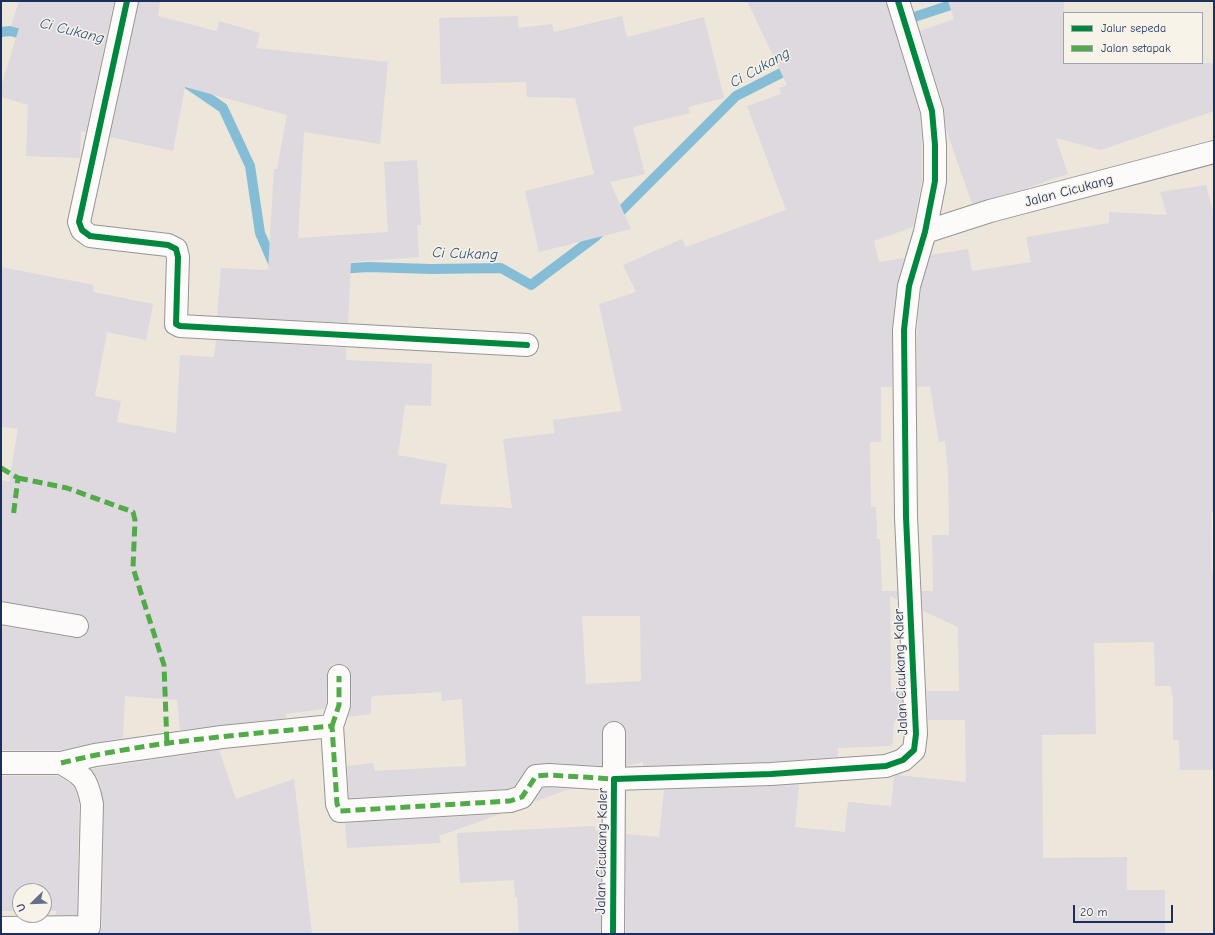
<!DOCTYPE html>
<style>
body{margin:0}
#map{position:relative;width:1215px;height:935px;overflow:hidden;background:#ede6da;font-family:"Comic Neue",sans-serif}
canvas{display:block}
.frame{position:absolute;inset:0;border:2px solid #1b2f5e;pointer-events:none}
.legend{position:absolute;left:1063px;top:12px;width:140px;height:52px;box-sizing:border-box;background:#f7f3e8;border:1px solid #9fa5b1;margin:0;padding:5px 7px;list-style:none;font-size:12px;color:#1b2f5e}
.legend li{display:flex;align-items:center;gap:8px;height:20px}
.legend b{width:20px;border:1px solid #9fa5b1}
.north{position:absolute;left:12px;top:883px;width:40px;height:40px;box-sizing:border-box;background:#f7f3e8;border:1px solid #9fa5b1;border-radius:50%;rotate:247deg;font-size:11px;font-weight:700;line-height:16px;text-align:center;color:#1b2f5e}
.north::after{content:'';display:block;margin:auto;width:14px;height:18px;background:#646f89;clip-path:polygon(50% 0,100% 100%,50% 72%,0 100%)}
.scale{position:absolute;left:1073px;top:905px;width:100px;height:18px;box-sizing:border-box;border:2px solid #1b2f5e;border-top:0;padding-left:5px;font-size:12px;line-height:14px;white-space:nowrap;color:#1b2f5e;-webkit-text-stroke:3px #f7f3e8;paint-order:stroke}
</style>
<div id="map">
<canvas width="1215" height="935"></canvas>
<div class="frame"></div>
<ul class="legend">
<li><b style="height:5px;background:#00873e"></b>Jalur sepeda</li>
<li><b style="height:5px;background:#52ab49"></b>Jalan setapak</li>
</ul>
<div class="north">U</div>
<div class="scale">20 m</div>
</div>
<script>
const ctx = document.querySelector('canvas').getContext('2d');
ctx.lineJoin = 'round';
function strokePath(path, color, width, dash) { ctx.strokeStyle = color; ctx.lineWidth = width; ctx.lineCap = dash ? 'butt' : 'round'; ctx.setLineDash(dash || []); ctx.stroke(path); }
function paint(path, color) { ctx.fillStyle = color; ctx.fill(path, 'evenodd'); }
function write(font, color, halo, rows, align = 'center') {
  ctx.font = font + ' "Comic Neue",sans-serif'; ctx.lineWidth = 3; ctx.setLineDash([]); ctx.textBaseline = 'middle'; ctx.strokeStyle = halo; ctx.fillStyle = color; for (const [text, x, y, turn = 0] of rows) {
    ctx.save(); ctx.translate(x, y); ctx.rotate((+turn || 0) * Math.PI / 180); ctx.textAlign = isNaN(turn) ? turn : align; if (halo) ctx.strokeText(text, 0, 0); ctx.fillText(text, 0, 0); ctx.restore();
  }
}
const stream = new Path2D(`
 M902 21 963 1
 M1 32 10 31 30 36
 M185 82 223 108 250 166 260 233 273 263 276 265
 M338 269 368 267 431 269 501 268 531 285 595 237 736 96 793 67`);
const building = new Path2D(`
 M19 1H114L86 132 81 131 80 158 26 156 28 105 1 97V87L19 28 11 26Z
 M139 1H160L158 16 217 31 219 21 260 33 256 48 388 62 380 144 304 132 298 238 388 232 384 162 417 160 421 225H417L419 257 351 262 348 323 217 316 221 268 268 270 274 169H277L287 115 185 87 173 151 110 137Z
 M747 1H886L920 113 922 146V180L913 227 874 241 879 262 904 258 897 284 892 329V387H881V442H870L871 507H876L877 539H880L882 591H897V599L890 596 891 692 902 691 903 721H894L892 746 838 748V757L770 762 643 766V762L626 766 625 727 620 722 614 721 607 722 603 727 602 766 550 763 535 764 526 769 514 786 508 789 349 798 347 766 373 763 375 771 466 766 462 699 442 701 441 692 373 696 371 698V714L348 717 352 705 351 676 350 670 346 665 339 664 332 665 328 670 326 703 324 709 286 714V718L180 730 177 700 125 696 123 738 93 743 60 750H1V626L75 638H82L86 634 89 628V621L85 617 79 614 1 601V480L9 482 18 429 1 427V267L94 285 93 292 153 304 146 340 107 332 95 396 121 401 117 422 176 433 180 355 214 357 216 340 346 348V360L432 364 431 406 405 405 398 455 447 464 440 504 512 508 503 439 555 433 553 420 622 411 599 304 636 292 623 265 682 239 686 247 786 210 747 106 781 94 779 88 787 85ZM582 616H640L641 681 586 684Z
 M948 1H1064V63H1214V111L1101 150 1056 138 1068 174 1024 189 972 204 946 129 944 107 920 31 954 19Z
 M518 16V28L552 24 554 32 622 16 627 37 704 17 724 98 688 107 690 113 633 127 645 174 610 182 631 229 539 252 525 191 594 174 575 98 527 97 526 82 441 84 439 18Z
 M1206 185 1214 215V512L1211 513 1212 571H1214V770H1180L1179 740H1173V696H1172L1171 686H1155L1154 642 1094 643 1096 734 1042 735 1043 858 1127 857V890H1165V934H626V834L659 837 664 790 799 785 795 827 845 832 848 802 891 806 894 777 897 775 966 782 965 720H928L927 691H959L958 627 923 611 922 591H933L932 535H949L948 472 945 441 939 442 930 386 917 387V331L921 288 931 255 968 249 972 271 1031 262 1026 237 1109 223V212L1167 215 1160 192Z
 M219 750 236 799 294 779 312 934H99L102 927 104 804 100 784 91 769Z
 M1 776H58L71 784 75 789 79 805 77 915H56V911H44V891H20V911H1Z
 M543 788H549L569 789 534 802Z
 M500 814 439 836 441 843 347 848 345 823Z
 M595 826V830L601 831V934H519L517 897H515L514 880 460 883 457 833Z`);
const minor = new Path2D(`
 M127 1 79 222 82 230 90 236 168 245 176 249 178 257 176 324 180 326 527 345
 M925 232 990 211 1214 152
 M1 613 77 626
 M332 726 339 705V676
 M1 763H61L95 755 222 737 332 726 337 804 340 811 510 801 522 797 536 776 549 775 614 779V733
 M1 928 89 927 92 804C87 778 83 775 61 763
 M613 934 614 779 771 774 886 766 903 760 914 750 916 734 906 517 904 330 909 286 925 232 935 181V145L932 111 898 1`);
const quiet = new Path2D(`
 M1 468 18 478 13 518
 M18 478 67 488 133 512 135 520 133 568 164 665 167 744
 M332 726 339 705V676
 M61 763C149 741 242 735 332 726L337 804 340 811 510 801 522 797 536 776 549 775 614 779`);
const cycleway = new Path2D(`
 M127 1 79 222 82 230 90 236 168 245 176 249 178 257 176 324 180 326 527 345
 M613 934 614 779 771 774 886 766 903 760 914 750 916 734 906 517 904 330 909 286 925 232 935 181V145L932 111 898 1`);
const streetNames = [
 ["Jalan Cicukang",1069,191,-15],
 ["Jalan Cicukang Kaler",901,672,-92],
 ["Jalan Cicukang Kaler",602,851,-89]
];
const waterNames = [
 ["Ci Cukang",72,31,14],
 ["Ci Cukang",760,68,-29],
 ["Ci Cukang",465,254,2]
];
strokePath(stream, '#85bdd6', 10);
paint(building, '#ded9df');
strokePath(minor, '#959596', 24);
strokePath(minor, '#fcfbf9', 22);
strokePath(quiet, '#52ab49', 5, [10, 5]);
strokePath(cycleway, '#00873e', 6);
write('14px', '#1b2f5e', '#f7f3e8', streetNames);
write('italic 15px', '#2e5481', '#f7f3e8', waterNames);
</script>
